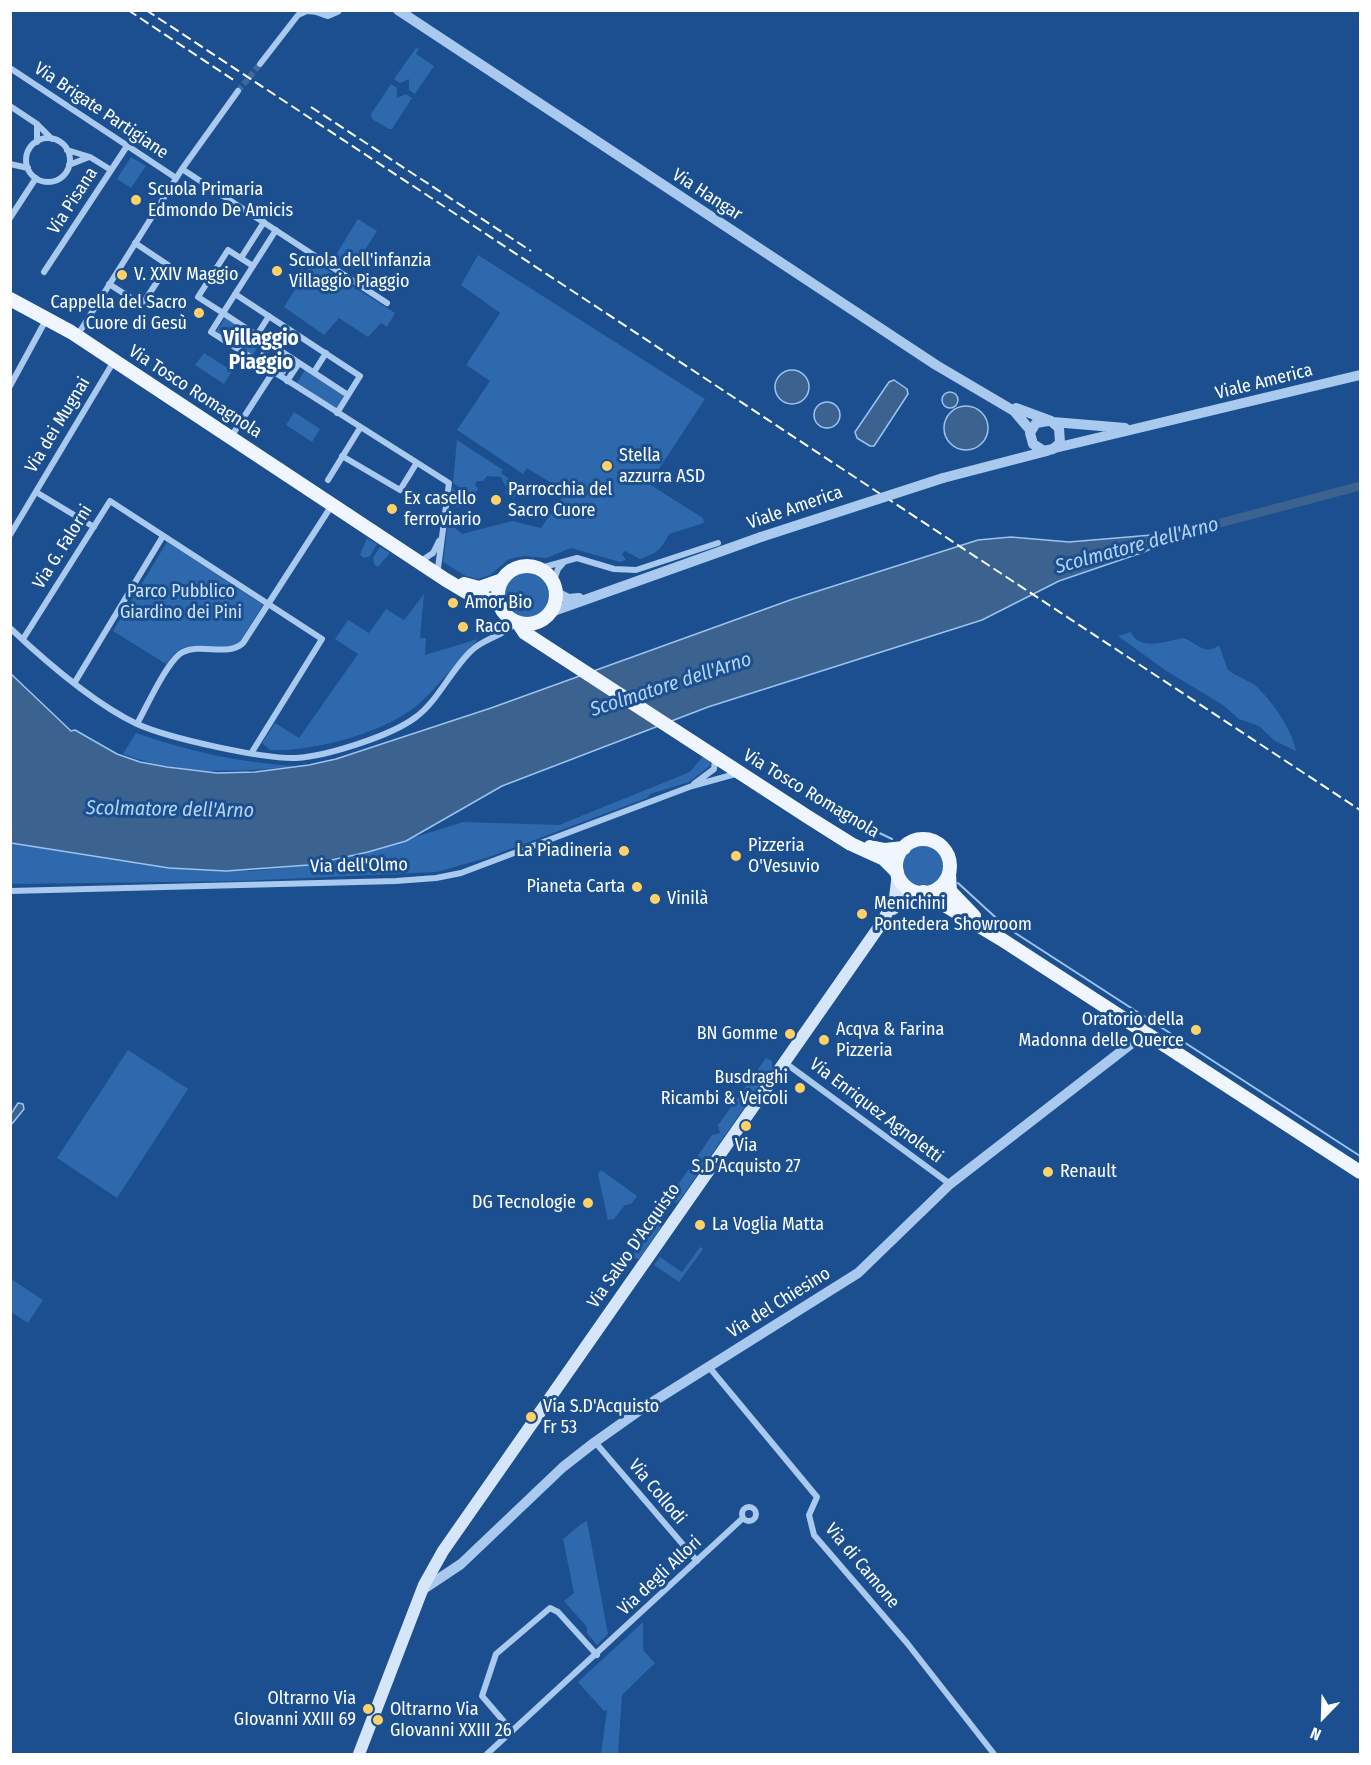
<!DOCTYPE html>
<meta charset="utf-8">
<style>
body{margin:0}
#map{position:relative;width:1371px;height:1765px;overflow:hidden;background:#1b4f8f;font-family:"Fira Sans Condensed",sans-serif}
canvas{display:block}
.frame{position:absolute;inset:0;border:12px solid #fff;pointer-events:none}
.north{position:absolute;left:1293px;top:1687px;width:60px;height:60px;-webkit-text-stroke:4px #1b4f8f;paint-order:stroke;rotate:203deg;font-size:16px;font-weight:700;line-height:24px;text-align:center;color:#fff}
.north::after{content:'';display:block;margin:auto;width:21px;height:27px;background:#fff;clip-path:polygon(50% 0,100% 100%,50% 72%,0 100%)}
</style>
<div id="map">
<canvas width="1371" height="1765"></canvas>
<div class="frame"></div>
<div class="north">N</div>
</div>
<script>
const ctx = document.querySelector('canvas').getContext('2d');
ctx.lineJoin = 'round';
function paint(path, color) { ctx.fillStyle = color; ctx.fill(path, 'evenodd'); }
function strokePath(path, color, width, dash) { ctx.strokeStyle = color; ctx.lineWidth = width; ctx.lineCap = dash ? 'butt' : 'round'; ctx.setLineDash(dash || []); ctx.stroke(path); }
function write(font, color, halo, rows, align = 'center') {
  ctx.font = font + ' "Fira Sans Condensed",sans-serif'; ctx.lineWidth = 6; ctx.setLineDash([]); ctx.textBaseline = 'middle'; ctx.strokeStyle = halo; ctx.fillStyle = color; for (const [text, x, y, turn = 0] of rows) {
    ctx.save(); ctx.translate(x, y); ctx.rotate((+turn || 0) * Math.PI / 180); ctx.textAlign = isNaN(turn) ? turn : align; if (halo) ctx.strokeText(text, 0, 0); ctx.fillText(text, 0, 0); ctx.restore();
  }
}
const green = new Path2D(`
 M416 48 419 49 416 54 434 66 415 94 409 90V79L400 83 394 79Z
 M391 84 397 88V98L406 94 412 98 392 129H389L372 119 371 114Z
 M131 157 146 166 131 188 117 179Z
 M358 219 377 231 353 269 334 258Z
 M478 255 705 399 649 484 703 518 704 523 669 534C661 550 657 553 640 559L625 551 622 554 626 560 620 562 571 548 546 558 524 556 509 559 490 575 478 579 466 576 443 562 449 514 456 515 454 527 462 534 512 521 541 528 566 492 527 468 523 474 457 430 490 381 466 365 500 313 461 285Z
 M313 261 395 313 387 327 381 323 368 337 339 318 324 335 284 307Z
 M225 318 262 341 252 356 216 332Z
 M204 353 232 371 224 384 195 365Z
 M305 370 344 395 336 409 296 384Z
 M294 412 320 429 312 442 286 425Z
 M457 440 503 470 501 473 521 487 513 499 505 493 507 489 501 477 487 476 483 481H477L475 485 478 489 474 495 471 491 469 494 453 483Z
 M452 488 466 498 460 507 452 506Z
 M367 538 377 544 370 556 364 558 360 555Z
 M167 542 263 605 239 643C211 657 189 629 166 664L113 631Z
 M380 547 390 553 378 567 374 564 373 558Z
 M504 595a23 23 0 1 1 46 0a23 23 0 1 1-46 0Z
 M424 594 420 638H426L425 655 478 639C459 659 442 682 422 701 390 732 313 752 270 750L262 743 275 723 299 738 358 654 335 639 348 620 369 633 386 609 404 620Z
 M1131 632C1140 652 1167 641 1183 638 1196 642 1206 657 1219 645L1228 670C1237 677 1249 680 1257 687 1273 702 1292 730 1296 751L1275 741 1259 726 1239 719 1223 705 1165 670 1118 636Z
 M136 733C187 751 241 763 295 766 237 773 177 775 123 754Z
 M704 755 711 761 710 766 689 782 650 794 647 798 489 857 437 872 241 881 11 884 10 843 190 870 253 871 309 865 368 852 463 822 559 825 690 772Z
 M901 866a22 22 0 1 1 44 0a22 22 0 1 1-44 0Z
 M128 1050 188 1089 117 1198 57 1158Z
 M766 1058 772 1061V1068L679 1201 676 1203 671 1201V1195L712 1135 720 1133 718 1125Z
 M601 1170 637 1196 631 1204 625 1205 614 1219 608 1220 598 1174Z
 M658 1218 664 1223 639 1259 630 1257Z
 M700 1247 703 1249 679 1282 654 1265 660 1257 682 1272Z
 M11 1279 43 1300 28 1323 11 1312Z
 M587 1521 608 1634 597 1645 587 1633V1627L564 1601 574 1593 563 1539 581 1524Z
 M643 1622V1650L655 1663 622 1695 618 1754H601L607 1710 604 1711 578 1682Z`);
const water = new Path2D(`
 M273 356 289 366 284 374 268 364Z
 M775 387a17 17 0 1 1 34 0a17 17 0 1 1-34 0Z
 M894 380 907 389 908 394 874 446H870L857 438 855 432 889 382Z
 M942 400a8 8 0 1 1 16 0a8 8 0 1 1-16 0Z
 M814 415a13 13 0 1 1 26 0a13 13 0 1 1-26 0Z
 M944 428a22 22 0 1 1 44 0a22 22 0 1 1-44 0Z
 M1187 532 1144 552 1059 581 982 620 708 707 502 786 406 841 368 852 309 865 226 871 169 868 11 843 10 673 71 731 75 730 117 754 140 762 167 767 217 773 255 772 309 765 336 759 491 708 793 599 978 540 1011 537 1069 542Z
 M18 1103 23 1104 24 1109 11 1125V1114Z`);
const stream = new Path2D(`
 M871 829 892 839
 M958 883 1006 927 1360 1156`);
const canal = new Path2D(`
 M1175 535 1360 486`);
const minorTunnel = new Path2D(`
 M238 91 260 64`);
const minor = new Path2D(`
 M260 64 298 15 307 11 318 12
 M10 68 176 178
 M10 106 37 124 52 139
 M26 160a22 22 0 1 1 44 0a22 22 0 1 1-44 0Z
 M37 142V124
 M67 150 90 157 111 170
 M10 164 28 168
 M69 165 89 157
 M182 169 387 303
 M10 218 36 178
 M241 258 264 222
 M253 266 228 250 198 297 223 313 276 230
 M44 272 127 146
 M109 284 142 305 168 265 135 243
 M235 294 360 376 337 413
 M257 335 269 316
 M77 336 182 169 238 91
 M258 363 270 344
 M314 372 326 353
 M287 381 299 363
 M10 386 47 318
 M348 395 223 313 211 332 449 483 438 568
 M231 437 273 372
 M342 456 400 490 416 464
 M328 480 360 428
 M36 492 94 527
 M10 535 114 361
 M424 559 433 553 439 541
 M537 569 577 558 614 569 636 570 718 543
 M553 583 558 569 564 562
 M10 628C44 660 95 704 137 724 168 738 262 759 296 758 327 756 391 736 416 717 437 702 451 670 471 651 484 638 505 636 516 622
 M23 639 110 501 322 639 252 752
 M75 682 163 536
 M137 724C146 708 168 659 183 652 201 643 228 657 243 643L332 505
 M694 784 714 769 715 759
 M10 891 396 881 436 878 461 873 692 786 739 773
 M784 1062 950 1184
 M709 1367 817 1497 809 1515 814 1535 907 1643 994 1754
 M595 1442 697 1561
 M742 1514a7 7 0 1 1 14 0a7 7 0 1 1-14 0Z
 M512 1731 482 1696 496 1654 550 1608 558 1612 597 1655
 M487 1754 743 1518`);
const tertiary = new Path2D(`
 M317 10 328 14 337 10
 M398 10 936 365 1014 411 1031 431
 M1016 408 1051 421 1059 428 1060 443 1053 449 1044 451 1033 444 1030 433 1036 423 1048 421
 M1053 422 1125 428
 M1055 448 1360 375
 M943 478 1047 451
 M555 592 568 599 579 598
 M548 613 761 537
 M422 1590 461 1564 563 1467 595 1442 643 1408 858 1273 950 1184 1145 1033`);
const secondary = new Path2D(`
 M893 909 905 897 921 892
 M359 1754 424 1585 443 1551 881 924 895 898 898 873`);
const primary = new Path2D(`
 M10 299 71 332 446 580 468 593 499 603
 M498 595a29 29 0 1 1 58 0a29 29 0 1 1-58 0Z
 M464 584 479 588 502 580
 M519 624 525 633 808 817 851 844 884 859 897 872
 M896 866a27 27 0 1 1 54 0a27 27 0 1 1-54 0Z
 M870 847 885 850 904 848
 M949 874 950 891 974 916
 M923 892 1001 939 1360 1172`);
const rail = new Path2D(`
 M128 10 235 81
 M146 10 1360 810
 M311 107 531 251`);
const tertiaryBridge = new Path2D(`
 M761 537 943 478`);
const markers = [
 [136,200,6,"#ffd166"],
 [277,271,6,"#ffd166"],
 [122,275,6,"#ffd166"],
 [199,313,6,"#ffd166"],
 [607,466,6,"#ffd166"],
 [496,500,6,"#ffd166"],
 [392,509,6,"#ffd166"],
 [453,603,6,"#ffd166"],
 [463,627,6,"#ffd166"],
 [624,851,6,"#ffd166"],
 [736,856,6,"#ffd166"],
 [637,887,6,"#ffd166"],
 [655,899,6,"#ffd166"],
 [862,914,6,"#ffd166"],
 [1196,1030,6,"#ffd166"],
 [790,1034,6,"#ffd166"],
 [824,1040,6,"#ffd166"],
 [800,1088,6,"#ffd166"],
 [746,1126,6,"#ffd166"],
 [1048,1172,6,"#ffd166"],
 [588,1203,6,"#ffd166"],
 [700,1225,6,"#ffd166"],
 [531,1417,6,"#ffd166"],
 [368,1709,6,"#ffd166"],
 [378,1720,6,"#ffd166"]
];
const streetNames = [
 ["Via Brigate Partigiane",101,111,34],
 ["Via Hangar",707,195,33],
 ["Via Pisana",73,201,-57],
 ["Viale America",1264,382,-14],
 ["Via Tosco Romagnola",195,392,33],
 ["Via dei Mugnai",58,425,-59],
 ["Viale America",795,508,-19],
 ["Via G. Falorni",63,547,-58],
 ["Via Tosco Romagnola",811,794,31],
 ["Via dell'Olmo",359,866,-1],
 ["Via Enriquez Agnoletti",876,1111,37],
 ["Via Salvo D'Acquisto",634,1246,-55],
 ["Via del Chiesino",779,1303,-32],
 ["Via Collodi",657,1492,50],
 ["Via di Camone",862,1566,50],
 ["Via degli Allori",660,1576,-43]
];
const poiNames = [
 ["Scuola Primaria",148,190],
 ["Edmondo De Amicis",148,211],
 ["Scuola dell'infanzia",289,261],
 ["Villaggio Piaggio",289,282],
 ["V. XXIV Maggio",134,275],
 ["Cappella del Sacro",187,303,"right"],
 ["Cuore di Gesù",187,324,"right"],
 ["Stella",619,456],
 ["azzurra ASD",619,477],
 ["Parrocchia del",508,490],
 ["Sacro Cuore",508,511],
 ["Ex casello",404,499],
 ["ferroviario",404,520],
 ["Amor Bio",465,603],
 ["Raco",475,627],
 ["Pizzeria",748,846],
 ["O'Vesuvio",748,867],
 ["La Piadineria",612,851,"right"],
 ["Pianeta Carta",625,887,"right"],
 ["Vinilà",667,899],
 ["Menichini",874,904],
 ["Pontedera Showroom",874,925],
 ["Oratorio della",1184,1020,"right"],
 ["Madonna delle Querce",1184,1041,"right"],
 ["Acqva & Farina",836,1030],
 ["Pizzeria",836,1051],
 ["BN Gomme",778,1034,"right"],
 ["Busdraghi",788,1078,"right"],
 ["Ricambi & Veicoli",788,1099,"right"],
 ["Via",746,1146,"center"],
 ["S.D’Acquisto 27",746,1167,"center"],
 ["Renault",1060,1172],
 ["DG Tecnologie",576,1203,"right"],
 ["La Voglia Matta",712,1225],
 ["Via S.D'Acquisto",543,1407],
 ["Fr 53",543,1428],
 ["Oltrarno Via",356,1699,"right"],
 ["GIovanni XXIII 69",356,1720,"right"],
 ["Oltrarno Via",390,1710],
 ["GIovanni XXIII 26",390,1731]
];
const parkNames = [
 ["Parco Pubblico",181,592],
 ["Giardino dei Pini",181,613]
];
const waterNames = [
 ["Scolmatore dell'Arno",1137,546,-15],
 ["Scolmatore dell'Arno",671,685,-18],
 ["Scolmatore dell'Arno",170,810,1]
];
const quarterNames = [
 ["Villaggio",261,339],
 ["Piaggio",261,363]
];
paint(green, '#2e69ad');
paint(water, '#3c6290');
strokePath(water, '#9cc4f0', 1.5);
strokePath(stream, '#9cc4f0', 2);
strokePath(canal, '#3c6290', 9);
strokePath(minorTunnel, '#3d69a0', 6, [6, 3]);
strokePath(minor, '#a9c9ee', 6);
strokePath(tertiary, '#a9c9ee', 10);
strokePath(secondary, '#d6e6fa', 12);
strokePath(primary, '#f0f6ff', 14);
strokePath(rail, '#fff', 2, [10, 4.5]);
strokePath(tertiaryBridge, '#a9c9ee', 10);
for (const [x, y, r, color] of markers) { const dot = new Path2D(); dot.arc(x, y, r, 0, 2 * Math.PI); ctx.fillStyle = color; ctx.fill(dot); strokePath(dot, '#1b4f8f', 2); }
write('18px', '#fff', '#1b4f8f', streetNames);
write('18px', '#fff', '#1b4f8f', poiNames, 'left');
write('18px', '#cfe3fa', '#1b4f8f', parkNames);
write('italic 20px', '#b5d3f5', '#1b4f8f', waterNames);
write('bold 21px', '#fff', '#1b4f8f', quarterNames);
</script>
